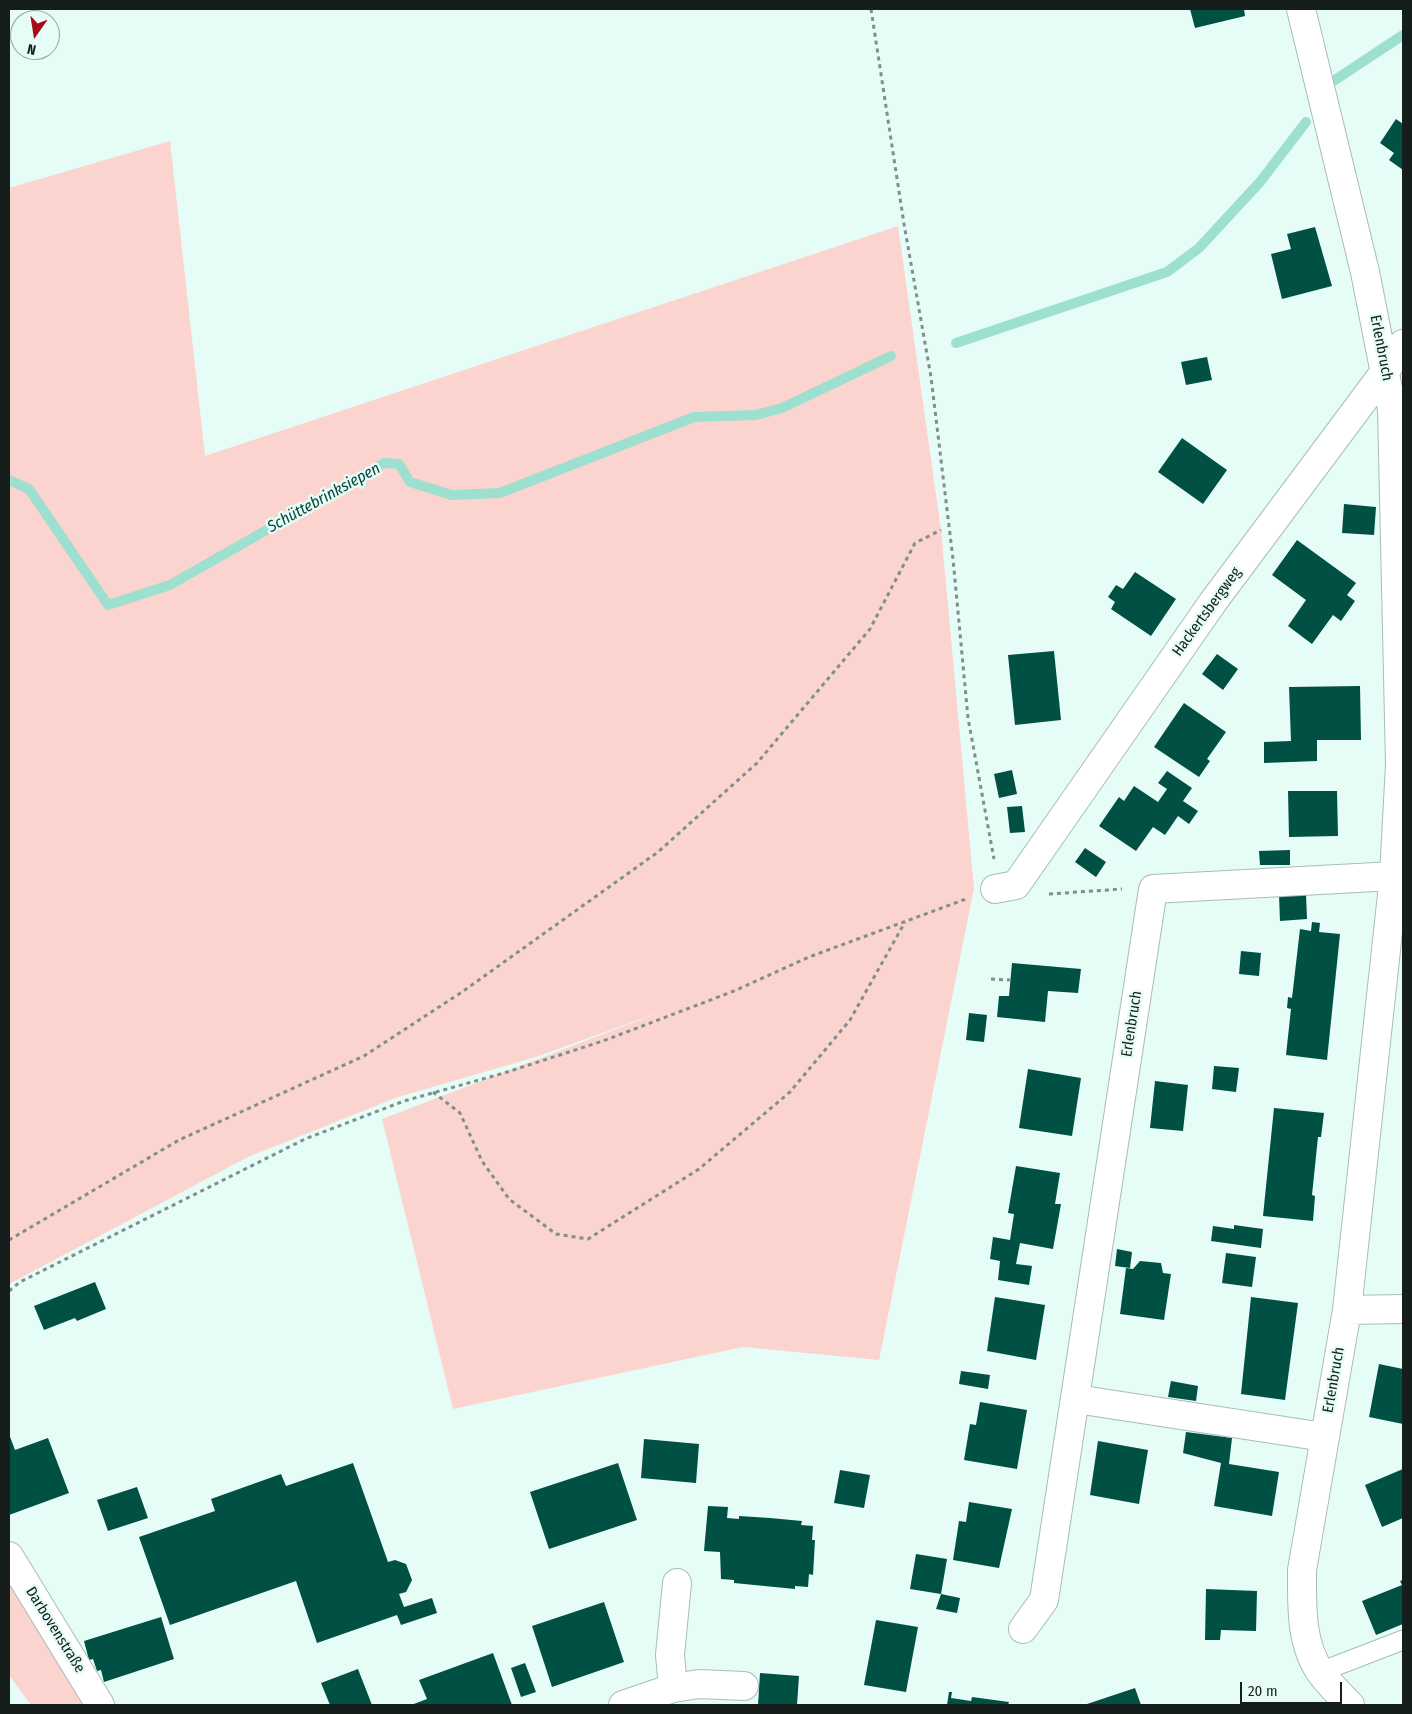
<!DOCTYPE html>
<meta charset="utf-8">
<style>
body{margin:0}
#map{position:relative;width:1412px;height:1714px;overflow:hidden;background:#e6fcf6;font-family:"Fira Sans Condensed",sans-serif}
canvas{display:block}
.frame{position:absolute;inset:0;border:10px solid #161e1c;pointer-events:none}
.north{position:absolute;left:10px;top:10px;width:50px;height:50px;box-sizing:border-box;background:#e6fcf6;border:1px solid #93a39f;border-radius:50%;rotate:193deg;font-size:14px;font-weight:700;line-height:20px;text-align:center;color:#161e1c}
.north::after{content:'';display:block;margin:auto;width:18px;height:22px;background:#a40a16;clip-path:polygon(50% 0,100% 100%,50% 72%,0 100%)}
.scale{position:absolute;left:1240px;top:1682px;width:102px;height:22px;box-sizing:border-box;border:2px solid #161e1c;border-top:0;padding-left:6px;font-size:15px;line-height:18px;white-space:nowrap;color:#161e1c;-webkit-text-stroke:4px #e6fcf6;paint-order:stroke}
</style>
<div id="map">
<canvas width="1412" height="1714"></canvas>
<div class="frame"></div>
<div class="north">N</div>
<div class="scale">20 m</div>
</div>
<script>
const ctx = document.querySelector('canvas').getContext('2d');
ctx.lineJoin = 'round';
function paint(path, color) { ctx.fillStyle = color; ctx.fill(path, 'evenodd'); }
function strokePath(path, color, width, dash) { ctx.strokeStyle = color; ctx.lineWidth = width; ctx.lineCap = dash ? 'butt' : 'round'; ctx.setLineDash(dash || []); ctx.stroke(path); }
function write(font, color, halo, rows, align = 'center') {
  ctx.font = font + ' "Fira Sans Condensed",sans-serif'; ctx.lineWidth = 5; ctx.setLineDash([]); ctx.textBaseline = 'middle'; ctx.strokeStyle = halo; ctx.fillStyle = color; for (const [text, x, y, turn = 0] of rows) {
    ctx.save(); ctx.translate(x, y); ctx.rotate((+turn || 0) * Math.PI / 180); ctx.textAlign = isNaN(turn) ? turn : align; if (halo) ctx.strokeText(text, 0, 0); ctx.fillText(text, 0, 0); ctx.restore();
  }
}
const green = new Path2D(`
 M170 141 205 456 898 226 941 530 974 888 879 1360 743 1347 453 1409 382 1119 666 1010 536 1057 398 1097 248 1157 9 1284V188Z
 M9 1581 84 1705H31L9 1675Z`);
const stream = new Path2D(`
 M1335 80 1403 35
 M956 343 1167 272 1199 248 1260 182 1306 122
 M9 480 29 489 108 605 170 585 384 463 399 464 410 482 452 495 500 493 694 417 756 415 782 408 891 356`);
const building = new Path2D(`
 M1190 9H1244L1245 16 1195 28Z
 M1396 119 1403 124V170L1389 160 1394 153 1380 143Z
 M1315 227 1332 286 1282 299 1271 254 1291 249 1287 234Z
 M1207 357 1212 380 1186 385 1181 362Z
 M1182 438 1227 470 1203 504 1158 472Z
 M1344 504 1376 507 1374 535 1342 533Z
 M1297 540 1356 583 1347 595 1355 601 1341 621 1333 615 1312 644 1288 626 1306 600 1272 575Z
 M1135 572 1176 599 1151 636 1111 609 1115 602 1108 597 1116 585 1123 589Z
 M1054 651 1061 720 1015 725 1008 655Z
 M1217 654 1238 669 1223 690 1202 674Z
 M1360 686 1361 740H1317V761L1264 763V742L1291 741 1289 687Z
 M1184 703 1226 732 1207 759 1210 761 1199 777 1154 747Z
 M1012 770 1017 794 999 798 994 774Z
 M1167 771 1192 788 1183 801 1198 811 1189 824 1178 816 1165 835 1153 827 1136 851 1099 826 1119 797 1124 801 1134 786 1158 802 1167 789 1158 783Z
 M1288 791H1337L1338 836 1289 837Z
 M1022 806 1025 832 1010 833 1007 807Z
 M1085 848 1106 862 1096 877 1075 862Z
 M1290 850V865H1260L1259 851Z
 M1306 894 1307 919 1280 921 1279 895Z
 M1312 922 1320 923 1319 932 1340 934 1327 1060 1286 1055 1291 1009 1287 1008 1288 997 1292 998 1300 929 1311 931Z
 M1241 951 1261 953 1259 976 1239 974Z
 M1012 963 1081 969 1078 993 1048 991 1045 1022 997 1017 999 996H1009Z
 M969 1013 987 1015 984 1042 966 1040Z
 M1214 1066 1239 1068 1236 1092 1212 1089Z
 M1028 1069 1081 1078 1072 1136 1019 1128Z
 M1155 1081 1188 1085 1183 1131 1150 1128Z
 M1274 1108 1324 1113 1321 1137H1318L1312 1195 1315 1196 1313 1221 1263 1216Z
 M1016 1166 1060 1173 1055 1204H1061L1053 1249 1020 1243 1016 1264 1032 1266 1029 1285 998 1280 1000 1261 990 1259 993 1237 1010 1240 1014 1214 1008 1213Z
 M1234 1225 1263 1229 1261 1248 1211 1241 1213 1226 1234 1229Z
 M1117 1249 1132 1252 1130 1268 1115 1266Z
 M1226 1253 1256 1257 1252 1287 1222 1283Z
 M1140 1261 1161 1263 1163 1273 1171 1274 1164 1320 1120 1314 1126 1268 1133 1269Z
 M95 1282 106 1309 77 1321 75 1318 44 1330 34 1306Z
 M995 1297 1045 1305 1036 1360 987 1351Z
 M1251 1297 1298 1303 1285 1400 1241 1394Z
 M1379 1364 1403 1369V1424L1369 1417Z
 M961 1371 990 1375 988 1389 959 1384Z
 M1171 1381 1198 1386 1196 1401 1168 1397Z
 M980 1402 1027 1410 1017 1469 964 1460 970 1424 976 1425Z
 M1186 1432 1232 1438 1229 1464 1279 1472 1272 1516 1214 1506 1221 1463 1183 1453Z
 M9 1434 15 1450 48 1438 69 1493 9 1515Z
 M644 1439 699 1444 696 1483 641 1478Z
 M1098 1441 1148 1450 1139 1504 1090 1495Z
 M353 1463 388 1562 395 1560 406 1564 412 1580 406 1592 399 1594 404 1607 432 1598 437 1613 401 1625 397 1615 317 1643 296 1581 170 1625 139 1537 215 1511 211 1499 281 1474 286 1486Z
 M618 1463 637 1520 549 1549 530 1492Z
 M1403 1469V1518L1382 1527 1365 1485Z
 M840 1470 870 1475 864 1508 834 1503Z
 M137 1487 148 1518 108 1531 97 1500Z
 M969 1502 1012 1509 999 1568 953 1560 959 1521 966 1522Z
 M708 1506 728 1507 727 1518 739 1519V1516L770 1518 802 1521 801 1525 813 1526 812 1540H815L813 1575 809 1574 808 1587 795 1586V1589L734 1583V1580L721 1579 720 1552 704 1551Z
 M916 1554 947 1559 941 1594 910 1589Z
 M1403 1580V1624L1376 1635 1362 1601 1402 1585 1400 1581Z
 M1206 1589 1257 1591 1256 1631 1221 1630 1220 1640H1205Z
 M941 1594 960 1598 957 1613 936 1609Z
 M604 1602 624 1662 552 1687 532 1626Z
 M161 1617 174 1659 104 1682 101 1670 97 1671 93 1659 89 1660 84 1641Z
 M876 1620 918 1627 906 1692 864 1685Z
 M493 1653 512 1705H411L427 1699 419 1680Z
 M525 1663 536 1692 521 1697 511 1668Z
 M358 1669 372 1705H330L321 1683Z
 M760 1673 799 1676 797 1705H758Z
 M1135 1688 1141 1705H1084Z
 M949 1692H952L951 1698 971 1701 972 1697 1009 1702 1008 1705H947Z`);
const path = new Path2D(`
 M871 9 904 224 931 377 953 559 968 718 994 859
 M1049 894 1122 889
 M991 979 1010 980
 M433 1092 460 1113 482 1161 509 1199 556 1234 588 1239 699 1169 790 1092 850 1020 905 922
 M9 1240 179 1140 364 1056 462 992 658 852 757 763 870 629 915 543 941 530
 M9 1291 20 1282 305 1139 404 1101 504 1073 603 1041 734 991 809 957 966 899`);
const service = new Path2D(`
 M1320 1672 1403 1640`);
const minor = new Path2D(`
 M1301 9 1365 272 1392 409 1400 764 1394 876 1347 1310 1302 1570C1302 1604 1300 1644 1321 1673 1329 1684 1340 1695 1350 1705
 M995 889 1016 885 1213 602 1386 370 1403 344
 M1347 1310 1403 1309
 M1076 1399 1324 1437
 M9 1556 100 1705
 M1023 1629 1044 1600 1153 889 1394 876
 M673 1688 670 1655 677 1583
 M623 1705 673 1688 699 1684 744 1686`);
const streetNames = [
 ["Erlenbruch",1381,348,79],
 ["Hackertsbergweg",1207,612,-54],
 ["Erlenbruch",1132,1024,-81],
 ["Erlenbruch",1334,1380,-80],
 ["Darbovenstraße",55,1630,58]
];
const waterNames = [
 ["Schüttebrinksiepen",324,498,-29]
];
paint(green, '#fcd4cf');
strokePath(stream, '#9de0d0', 10);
paint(building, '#015044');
strokePath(service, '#a8bdb7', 21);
strokePath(minor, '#a8bdb7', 30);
strokePath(path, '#808f8b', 3, [4, 4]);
strokePath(service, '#fff', 19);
strokePath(minor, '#fff', 28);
write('15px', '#161e1c', '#e6fcf6', streetNames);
write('italic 16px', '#0a463c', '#e6fcf6', waterNames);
</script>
